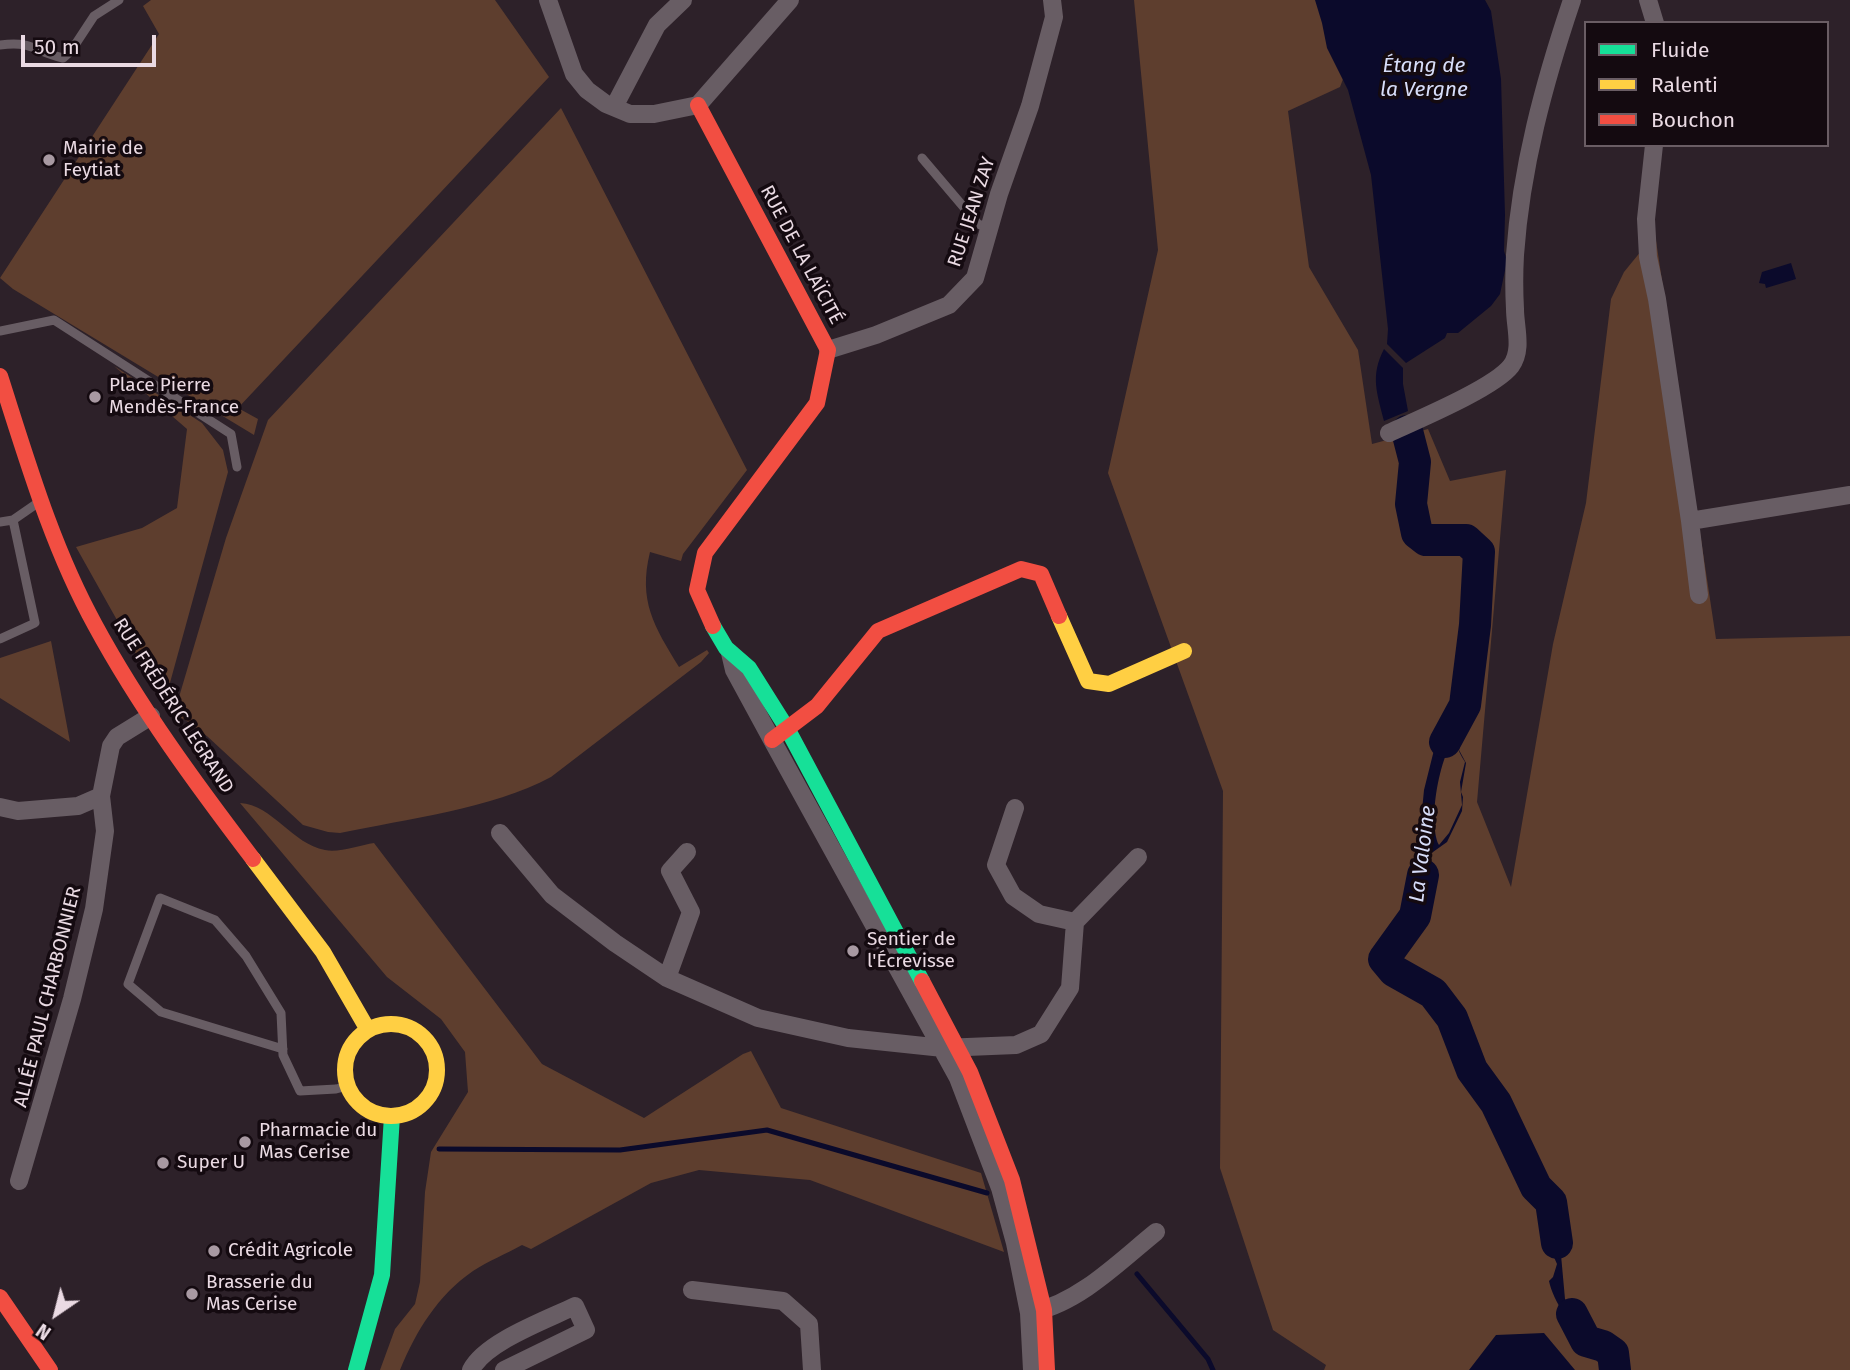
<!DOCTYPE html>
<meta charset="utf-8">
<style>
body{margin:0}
#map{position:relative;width:1850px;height:1370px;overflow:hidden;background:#2d2129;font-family:"Fira Sans",sans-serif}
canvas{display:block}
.legend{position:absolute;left:1584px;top:21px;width:245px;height:126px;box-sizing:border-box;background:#140a10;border:2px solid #6a5d64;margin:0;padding:9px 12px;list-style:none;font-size:21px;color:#eadae3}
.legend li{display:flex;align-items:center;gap:14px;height:35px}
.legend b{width:35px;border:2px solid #6a5d64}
.north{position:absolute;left:21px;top:1279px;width:70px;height:70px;-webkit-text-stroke:5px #140a10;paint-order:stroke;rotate:215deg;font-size:19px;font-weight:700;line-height:28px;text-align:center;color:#eadae3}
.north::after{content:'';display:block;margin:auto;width:24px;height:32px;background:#eadae3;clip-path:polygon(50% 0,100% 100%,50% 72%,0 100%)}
.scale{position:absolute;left:21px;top:35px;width:135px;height:32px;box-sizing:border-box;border:4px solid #eadae3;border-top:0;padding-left:9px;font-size:21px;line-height:24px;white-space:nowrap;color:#eadae3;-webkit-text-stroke:5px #140a10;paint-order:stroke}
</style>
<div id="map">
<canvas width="1850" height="1370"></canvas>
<ul class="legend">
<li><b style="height:9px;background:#16e098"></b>Fluide</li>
<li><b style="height:9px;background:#ffcf43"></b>Ralenti</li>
<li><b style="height:9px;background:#f24e42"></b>Bouchon</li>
</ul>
<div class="north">N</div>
<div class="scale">50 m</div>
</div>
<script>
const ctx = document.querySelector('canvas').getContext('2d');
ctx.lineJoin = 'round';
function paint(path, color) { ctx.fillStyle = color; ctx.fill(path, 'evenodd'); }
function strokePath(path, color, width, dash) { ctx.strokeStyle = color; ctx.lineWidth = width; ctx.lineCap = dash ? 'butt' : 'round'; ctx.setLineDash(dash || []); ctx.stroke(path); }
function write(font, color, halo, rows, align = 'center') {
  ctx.font = font + ' "Fira Sans",sans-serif'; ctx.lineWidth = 7; ctx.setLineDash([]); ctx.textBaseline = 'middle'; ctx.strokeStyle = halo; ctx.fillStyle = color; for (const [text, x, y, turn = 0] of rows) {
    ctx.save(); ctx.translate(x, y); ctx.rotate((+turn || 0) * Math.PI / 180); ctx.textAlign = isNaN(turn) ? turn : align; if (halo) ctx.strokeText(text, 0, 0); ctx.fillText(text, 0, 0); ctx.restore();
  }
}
const green = new Path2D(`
 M151 0H495L549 77 238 408 258 419 254 435 13 289 0 278 159 34 143 6Z
 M1134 0H1373L1340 87 1288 111 1309 267 1358 350 1372 444 1428 429 1450 481 1506 470 1477 802 1511 887 1553 644 1586 503 1611 299 1624 272 1655 234 1716 639 1850 636V1370H1324L1326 1365 1273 1330 1220 1168 1223 791 1108 473 1158 250Z
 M561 108 747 470 683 554 681 561 650 552C638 601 654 626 679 667L707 650 709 653 701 662 551 777C492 809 406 819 340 833L328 832 303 825 208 737 187 721 174 714 226 538 268 420Z
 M114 366 202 423 223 450 228 472 168 690 159 695 76 547 142 528 177 508 187 429Z
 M51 641 70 742 0 698V658Z
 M240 803C273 805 292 844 325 850 339 853 360 845 374 843L542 1064 644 1118 743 1054 751 1051 781 1108 981 1173 1004 1252 810 1180 699 1170 651 1183 531 1249 522 1245C506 1254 488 1261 473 1271 438 1295 416 1331 400 1370H380L395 1329 415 1304 420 1282 425 1192 431 1152 468 1092 465 1052 441 1019 387 977Z`);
const water = new Path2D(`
 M1315 0H1485L1491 11 1501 79 1505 215 1504 251 1507 261 1500 294 1491 306 1458 333H1447L1445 338 1406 363 1387 344 1388 329 1371 175 1348 90 1327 48 1322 23Z
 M1791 263 1796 279 1766 288 1765 284 1759 283 1762 272Z
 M1384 349 1403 368V384L1408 411 1384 421C1377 393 1370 376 1384 349Z
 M1407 431 1415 462 1411 503 1417 533 1426 540H1466L1479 552 1475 587V625L1461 685 1472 724 1461 741 1459 750 1466 763 1461 792 1463 797 1462 811 1447 842 1426 857 1422 894 1415 916 1388 954 1394 971 1433 993 1452 1018 1472 1070 1496 1103 1536 1187 1551 1202 1561 1255 1565 1299 1589 1339 1613 1353 1615 1370H1612C1612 1352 1599 1352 1588 1342 1572 1328 1553 1301 1549 1281L1553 1277 1557 1264 1553 1255V1221L1535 1199 1524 1165 1506 1129 1469 1072 1446 1015 1437 1007 1422 987 1410 985 1391 976 1384 959 1385 945 1391 929 1417 890 1416 873 1424 790 1434 750 1458 698 1456 684 1467 640 1475 576V554L1469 548C1455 547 1432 549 1420 543 1399 531 1410 488 1411 470 1411 457 1406 444 1402 432ZM1469 720C1463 740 1448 735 1465 762L1460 782 1462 805 1449 833 1439 845C1426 819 1442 736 1469 720Z
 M1544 1333 1575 1370H1469L1496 1335Z`);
const stream = new Path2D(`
 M439 1149 620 1150 767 1130 987 1193
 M1137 1274 1208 1359 1213 1370`);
const river = new Path2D(`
 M1407 431 1415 462 1411 504 1417 533 1426 540H1466L1479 552 1475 625 1465 705 1445 742
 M1423 875 1415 916 1384 959 1394 971 1433 993 1452 1018 1472 1070 1496 1103 1536 1187 1551 1202 1557 1243
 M1572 1314 1586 1341 1603 1346 1613 1353 1615 1370`);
const lane = new Path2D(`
 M0 45C34 41 33 51 63 58L71 51 94 16 119 0
 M922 158 978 224 989 228
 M0 331 54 320 231 434 237 467
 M0 522 13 520 39 502
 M0 639 35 623 13 520
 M283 1049 161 1012 128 984 160 898 215 920 246 956 281 1013 283 1055 300 1091 336 1089 348 1086`);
const street = new Path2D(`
 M548 0 574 74 587 90 606 104 630 114H654L698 105 790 0
 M1648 0 1655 23
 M614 107 657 25 683 0
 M1654 145 1646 219 1648 257 1657 299 1690 521 1850 495
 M828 350 876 335 949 305 975 278 999 194 1030 106 1054 17 1052 0
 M1389 433C1417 420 1494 388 1511 366 1523 350 1515 327 1515 309 1514 291 1514 273 1515 255 1521 168 1544 83 1572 0
 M1690 521 1699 595
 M730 653 734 670 772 740 958 1078 1000 1188 1015 1243 1029 1313 1032 1370
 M0 807 18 811 78 806 101 796
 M1015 808 996 865 1013 896 1039 914 1075 922
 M500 833 552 895 615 943 667 978 758 1018 848 1038 943 1048 1016 1045 1041 1034 1070 988 1075 922 1138 857
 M667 978 691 912 670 871 687 852
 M19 1181 72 999 94 909 105 831 101 796 111 746 117 737 151 716
 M692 1290 783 1301 809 1324 812 1370
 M1034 1312C1080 1302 1120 1261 1156 1232
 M471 1370C485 1342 546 1320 575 1306L586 1330 504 1370`);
const fast = new Path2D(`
 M713 626 726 648 749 668 788 730 922 981
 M356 1370 382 1275 392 1116`);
const slow = new Path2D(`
 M1059 616 1088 681 1109 684 1184 651
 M253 859 323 952 368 1030
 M345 1070a46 46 0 1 1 92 0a46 46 0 1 1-92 0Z`);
const jam = new Path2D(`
 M698 105 828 350 817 403 705 553 697 590 713 626
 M0 376C27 460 52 547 95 625 140 708 196 784 253 859
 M772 740 817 706 878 631 1021 569 1041 574 1059 616
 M922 981 970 1072 1012 1180 1044 1310 1047 1370
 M0 1297 50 1370`);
const markers = [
 [49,160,7,"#a899a2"],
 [95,397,7,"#a899a2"],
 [853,951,7,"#a899a2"],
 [245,1142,7,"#a899a2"],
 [163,1163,7,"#a899a2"],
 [214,1251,7,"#a899a2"],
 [192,1294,7,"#a899a2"]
];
const poiNames = [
 ["Mairie de",63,149],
 ["Feytiat",63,171],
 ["Place Pierre",109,386],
 ["Mendès-France",109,408],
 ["Sentier de",867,940],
 ["l'Écrevisse",867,962],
 ["Pharmacie du",259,1131],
 ["Mas Cerise",259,1153],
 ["Super U",177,1163],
 ["Crédit Agricole",228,1251],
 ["Brasserie du",206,1283],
 ["Mas Cerise",206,1305]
];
const streetNames = [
 ["RUE JEAN ZAY",972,212,-72],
 ["RUE DE LA LAÏCITÉ",801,255,62],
 ["RUE FRÉDÉRIC LEGRAND",173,706,57],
 ["ALLÉE PAUL CHARBONNIER",48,997,-76]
];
const waterNames = [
 ["Étang de",1424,66],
 ["la Vergne",1424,90],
 ["La Valoine",1423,854,-83]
];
paint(green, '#5e3e2e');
paint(water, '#0b0a2b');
strokePath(stream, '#0b0a2b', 5);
strokePath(river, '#0b0a2b', 32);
strokePath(lane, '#685d64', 9);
strokePath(street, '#685d64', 18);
strokePath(fast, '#16e098', 16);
strokePath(slow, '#ffcf43', 16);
strokePath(jam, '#f24e42', 16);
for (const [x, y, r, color] of markers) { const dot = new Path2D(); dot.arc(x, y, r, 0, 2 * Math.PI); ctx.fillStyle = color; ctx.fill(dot); strokePath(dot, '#140a10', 2.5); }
write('19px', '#eadae3', '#140a10', poiNames, 'left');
write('19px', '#eadae3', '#140a10', streetNames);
write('italic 21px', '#d7ddf9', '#140a10', waterNames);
</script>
